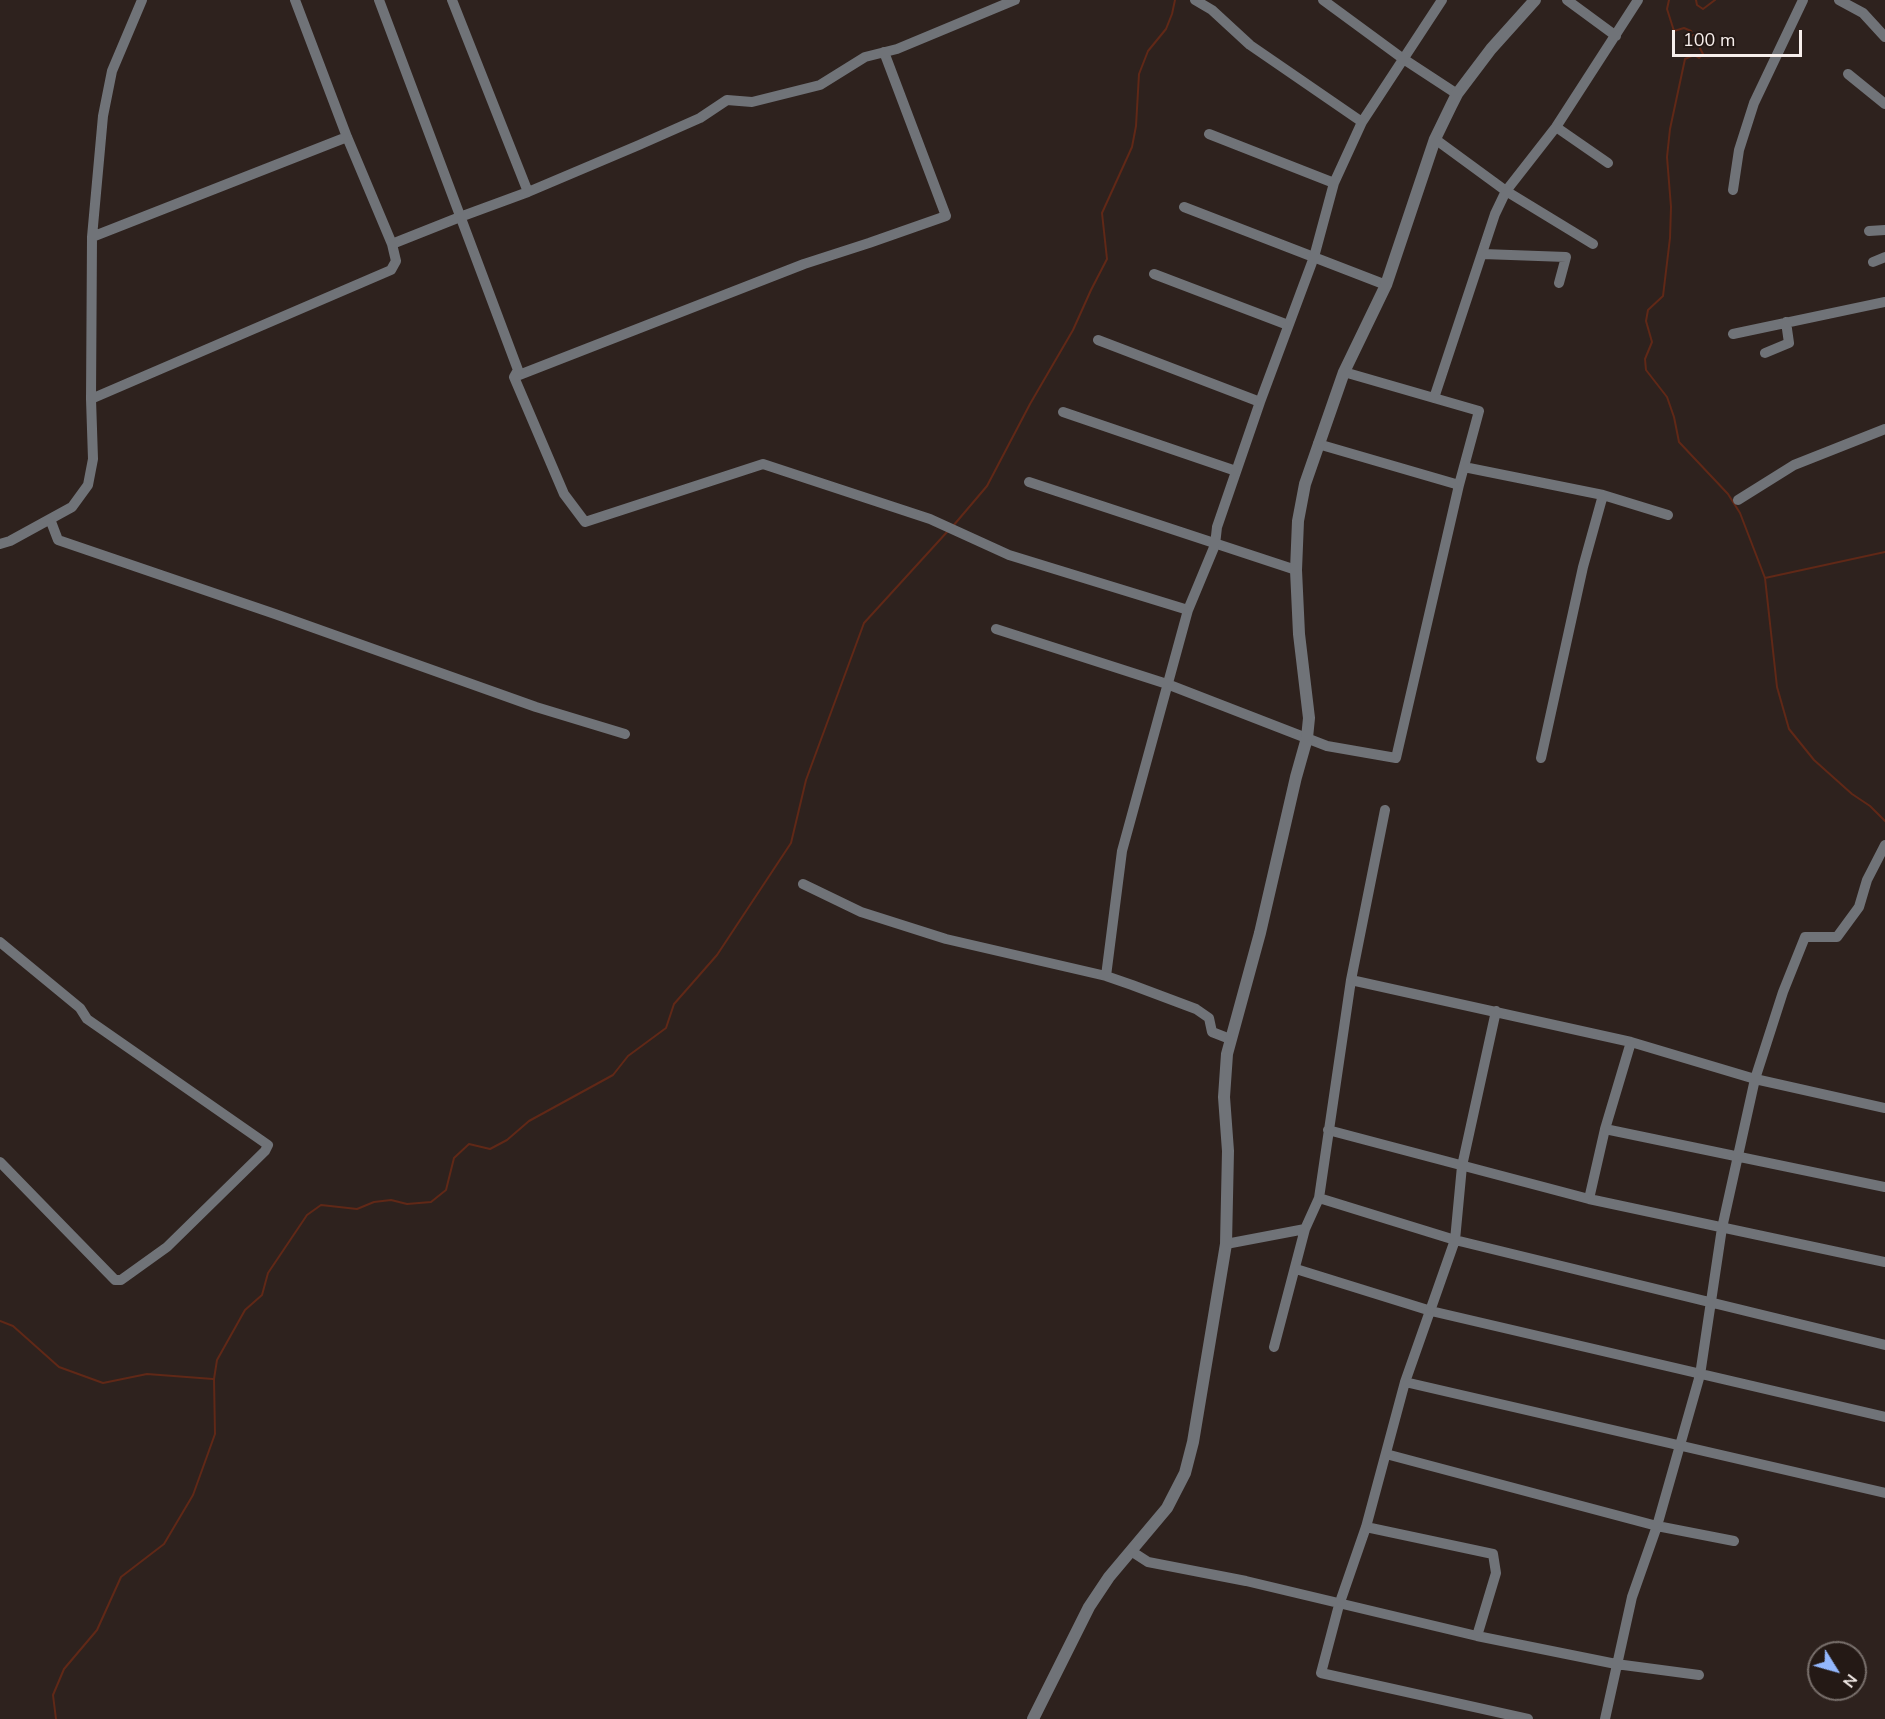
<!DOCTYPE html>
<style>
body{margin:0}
#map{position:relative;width:1885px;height:1719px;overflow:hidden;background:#2e221e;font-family:"Nunito Sans",sans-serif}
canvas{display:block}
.north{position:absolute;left:1807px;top:1641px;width:60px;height:60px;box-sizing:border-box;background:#241915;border:2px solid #786f6b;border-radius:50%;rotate:127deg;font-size:16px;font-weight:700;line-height:24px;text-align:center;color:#f7efec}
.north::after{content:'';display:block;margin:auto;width:21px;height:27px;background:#93b7fd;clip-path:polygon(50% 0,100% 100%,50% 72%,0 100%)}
.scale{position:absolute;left:1672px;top:30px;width:130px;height:27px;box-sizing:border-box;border:3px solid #f7efec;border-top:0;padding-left:8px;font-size:18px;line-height:21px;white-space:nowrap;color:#f7efec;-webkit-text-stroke:4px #241915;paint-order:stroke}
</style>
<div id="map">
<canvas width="1885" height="1719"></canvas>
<div class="north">N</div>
<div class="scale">100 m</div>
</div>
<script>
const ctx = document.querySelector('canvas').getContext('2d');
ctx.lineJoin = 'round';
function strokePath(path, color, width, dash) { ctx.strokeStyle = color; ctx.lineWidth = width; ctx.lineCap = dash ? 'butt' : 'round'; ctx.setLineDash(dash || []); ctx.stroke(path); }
const stream = new Path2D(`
 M1669 0 1667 9 1674 31 1684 28 1691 31 1703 54 1699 58 1694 55 1685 59 1670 129 1667 157 1671 207 1670 238 1663 296 1648 310 1646 321 1652 342 1645 359 1646 370 1667 397 1674 417 1679 442 1728 494 1740 513 1765 578 1777 687 1789 729 1814 760 1852 794 1870 806 1885 821
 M1696 0 1697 5 1703 9 1715 0
 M953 526 987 486 1030 404 1073 330 1091 290 1107 259 1102 213 1132 147 1136 126 1139 74 1148 51 1166 29 1172 14 1175 0
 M1765 578 1885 552
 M0 1321 13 1326 59 1367 103 1383 147 1374 213 1379
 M56 1719 53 1695 64 1669 97 1630 121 1577 164 1544 193 1495 215 1434 214 1379 217 1360 245 1310 262 1295 268 1273 307 1215 321 1205 357 1209 374 1202 391 1200 407 1204 431 1202 446 1190 454 1158 469 1144 490 1149 507 1140 529 1121 613 1075 628 1056 666 1028 674 1004 717 955 791 843 806 780 864 623 947 532`);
const minor = new Path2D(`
 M295 0 347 137 392 244
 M379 0 518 370 514 377 564 494 585 522 763 464 930 519 1009 555 1188 610
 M452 0 528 192
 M1195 0 1212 10 1250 45 1362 122
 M1323 0 1402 58 1457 94
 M1567 0 1616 36
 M1839 0 1863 13 1885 37
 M1848 74 1885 104
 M1556 127 1608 163
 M1209 134 1334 183
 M1435 139 1506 191 1593 244
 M1733 190 1739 150 1754 103 1803 0
 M1184 207 1386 285
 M1869 231 1885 230
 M92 237 347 137
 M1483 254 1566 257 1559 283
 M1873 262 1885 257
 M1154 274 1288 325
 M1733 334 1885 302
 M1098 340 1260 402
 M1765 353 1789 343 1786 322
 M514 377 804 264 869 243 946 216 884 52
 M1434 398 1495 214 1506 191 1556 127 1638 0
 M91 399 391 270 396 261 392 244 460 217 528 192 639 145 700 118 727 100 752 102 820 85 865 57 897 49 1015 0
 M1063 412 1236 471
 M1318 444 1459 485
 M1464 467 1603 495 1668 515
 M1029 482 1296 570
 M1738 500 1794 465 1885 429
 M50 519 58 540 275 614 536 707 625 734
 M0 544 10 541 72 507 88 485 93 459 91 399 92 237 103 116 112 71 142 0
 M996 629 1167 684 1327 746 1396 758 1459 485 1479 411 1344 372
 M1541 758 1583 567 1603 495
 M803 884 861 912 946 939 1106 976 1132 985 1196 1009 1209 1018 1212 1032 1230 1039
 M0 942 80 1008 87 1019 268 1145 265 1151 167 1247 121 1280H115L0 1162
 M1106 976 1122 851 1188 610 1215 545 1217 527 1260 402 1314 257 1334 183 1362 122 1442 0
 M1351 980 1631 1042 1755 1079 1885 1108
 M1496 1011 1462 1166 1455 1240 1405 1382 1366 1527 1339 1605 1321 1673 1528 1719
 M1605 1129 1885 1187
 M1328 1130 1589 1199 1885 1262
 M1319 1198 1455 1240 1885 1345
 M1589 1199 1605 1129 1631 1042
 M1226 1244 1305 1229
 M1296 1269 1431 1311 1885 1417
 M1274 1347 1305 1229 1319 1198 1351 980 1385 810
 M1405 1382 1885 1493
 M1386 1454 1657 1526 1734 1541
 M1366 1527 1493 1554 1496 1573 1477 1636
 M1131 1551 1148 1562 1246 1581 1477 1636 1616 1664 1699 1675
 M1605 1719 1632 1597 1657 1526 1700 1375 1722 1228 1755 1079 1783 992 1805 937H1837L1859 907 1867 880 1885 845`);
const tertiary = new Path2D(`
 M1033 1719 1089 1607 1109 1577 1167 1508 1185 1473 1193 1442 1226 1244 1228 1151 1224 1097 1227 1054 1260 933 1296 777 1307 738 1309 718 1299 634 1296 570 1298 521 1305 484 1344 372 1386 285 1435 139 1451 106 1457 94 1491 49 1535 0`);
strokePath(stream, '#602817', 2);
strokePath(minor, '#707378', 10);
strokePath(tertiary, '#707378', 12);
</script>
